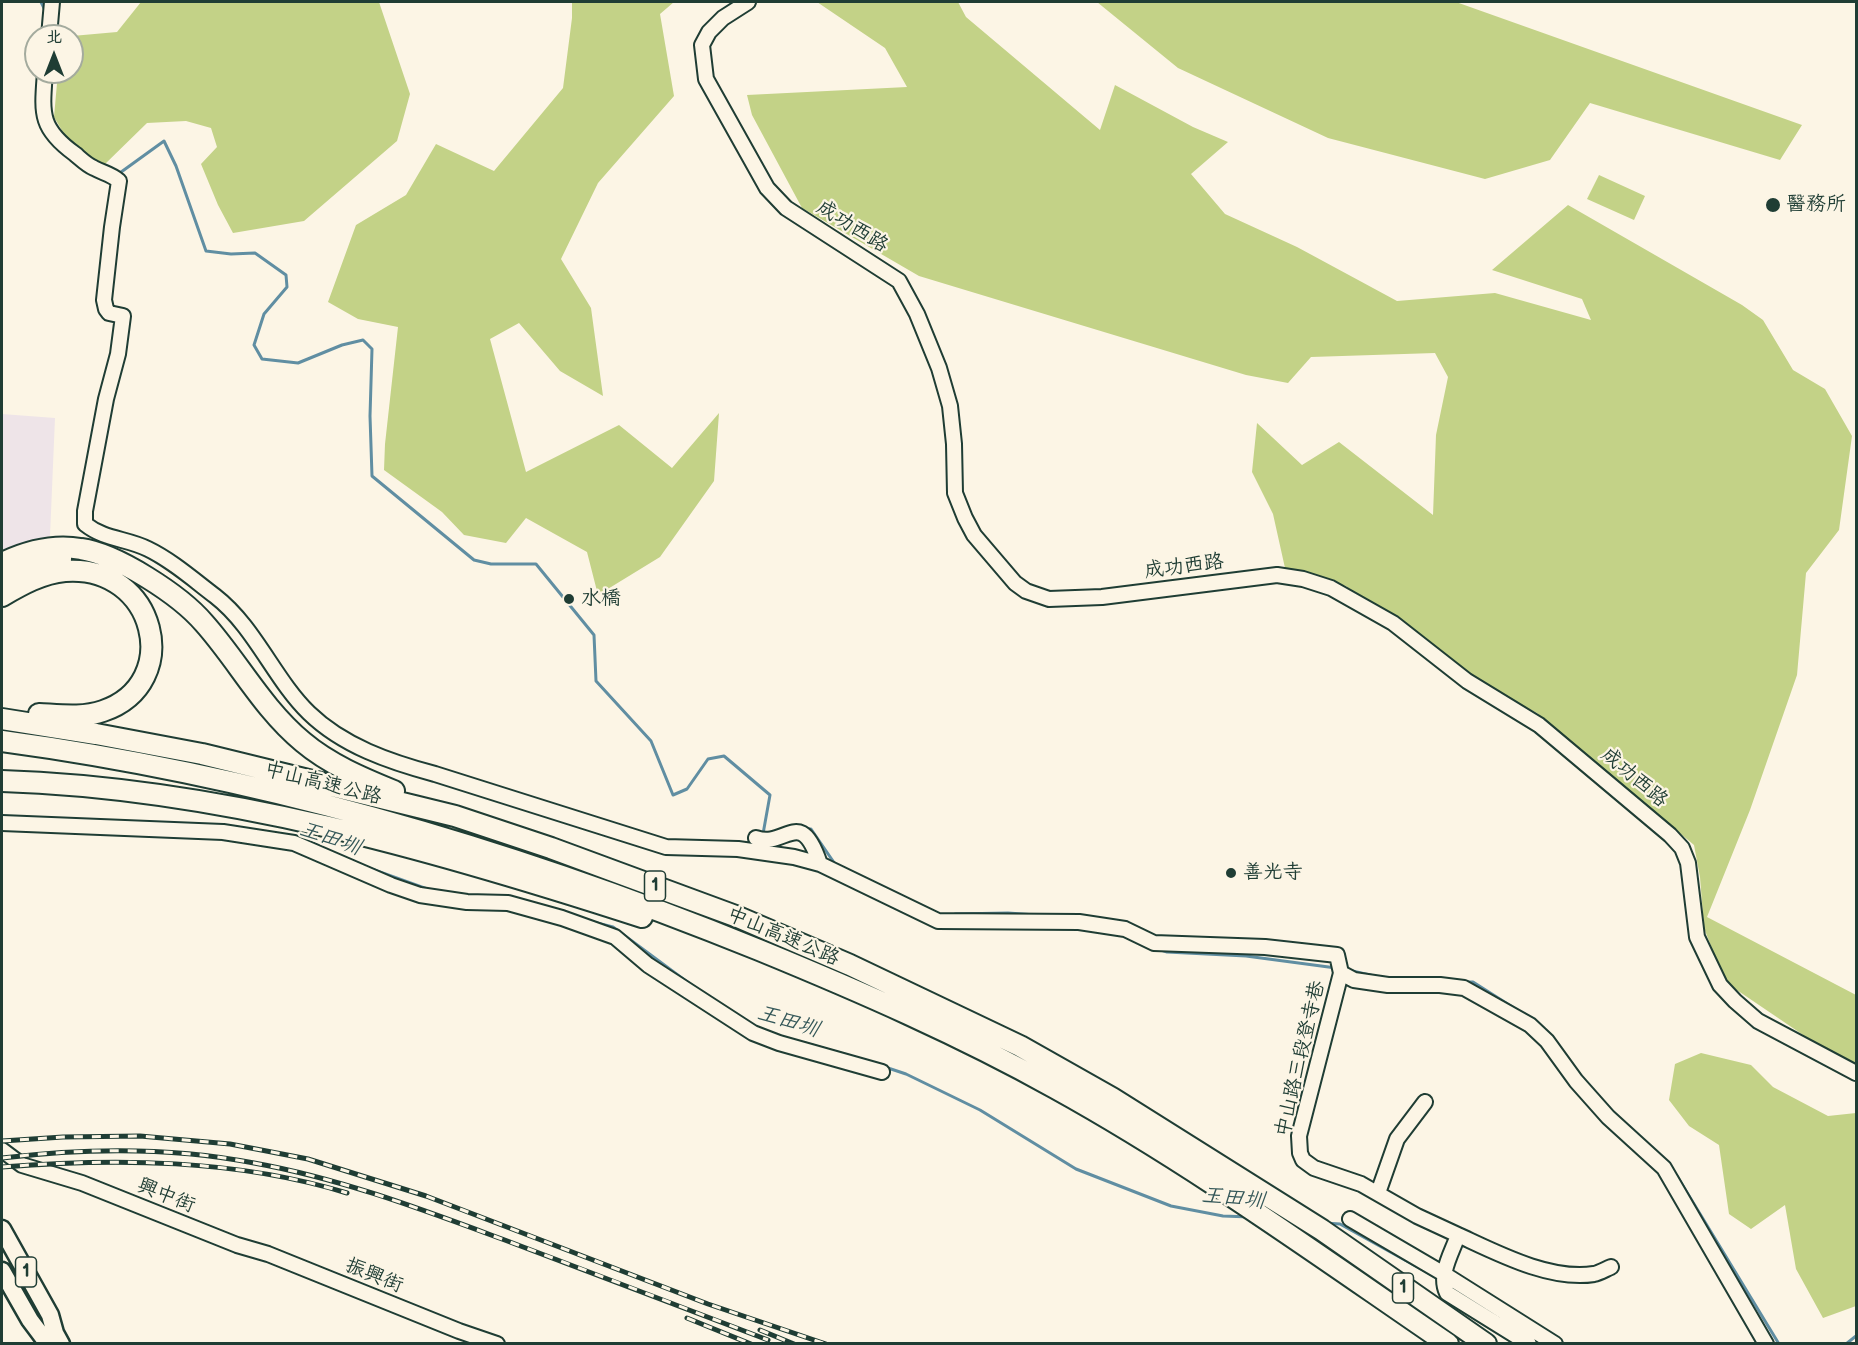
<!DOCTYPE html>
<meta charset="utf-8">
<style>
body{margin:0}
#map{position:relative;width:1858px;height:1345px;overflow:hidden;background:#fcf5e5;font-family:"Balsamiq Sans","LXGW WenKai TC",sans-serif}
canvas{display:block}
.frame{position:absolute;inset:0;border:3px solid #1f3d34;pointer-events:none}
.north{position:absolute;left:24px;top:24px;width:60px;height:60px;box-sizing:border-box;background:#fcf5e5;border:2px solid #a4ab9e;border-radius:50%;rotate:0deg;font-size:16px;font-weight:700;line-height:24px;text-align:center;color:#1f3d34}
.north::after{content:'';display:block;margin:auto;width:21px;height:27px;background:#1f3d34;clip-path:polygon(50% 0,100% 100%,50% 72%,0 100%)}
</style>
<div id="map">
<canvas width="1858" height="1345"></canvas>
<div class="frame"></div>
<div class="north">北</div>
</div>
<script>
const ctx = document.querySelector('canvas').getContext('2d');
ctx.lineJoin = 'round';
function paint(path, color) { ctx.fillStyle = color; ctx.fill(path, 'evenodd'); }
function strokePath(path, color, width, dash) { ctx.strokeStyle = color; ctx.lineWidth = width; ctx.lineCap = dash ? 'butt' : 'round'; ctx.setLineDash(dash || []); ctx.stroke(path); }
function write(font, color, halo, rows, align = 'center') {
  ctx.font = font + ' "Balsamiq Sans","LXGW WenKai TC",sans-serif'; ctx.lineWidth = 4.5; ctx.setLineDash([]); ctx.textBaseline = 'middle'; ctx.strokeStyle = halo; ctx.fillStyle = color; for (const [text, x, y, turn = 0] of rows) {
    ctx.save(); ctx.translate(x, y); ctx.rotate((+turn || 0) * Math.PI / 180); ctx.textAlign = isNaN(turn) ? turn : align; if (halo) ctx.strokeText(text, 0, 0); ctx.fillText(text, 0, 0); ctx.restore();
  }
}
const built = new Path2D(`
 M2 414 55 418 50 536 8 549 2 553Z`);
const green = new Path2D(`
 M141 2H379L410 94 397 141 304 221 233 233 218 205 201 164 217 147 211 128 186 121 147 123 103 166 67 139 54 117 58 72H72V36L117 32Z
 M572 2H674L660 14 674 96 598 183 561 259 591 308 603 396 560 371 519 323 490 339 526 472 619 425 672 468 719 413 714 481 660 557 598 595 587 552 526 518 506 543 464 535 442 512 384 470 385 444 398 327 358 319 328 302 356 225 406 195 436 144 494 171 563 88 572 18Z
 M817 2H958L966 17 1100 130 1115 85 1193 127 1228 142 1191 174 1225 214 1297 247 1397 301 1495 293 1591 320 1582 299 1492 270 1568 205 1742 305 1763 320 1793 370 1825 389 1852 436 1839 530 1806 573 1797 675 1750 810 1707 917 1856 995V1063L1815 1043 1725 982 1704 928 1700 877 1694 845 1537 713 1459 673 1346 586 1285 568 1273 514 1252 472 1257 423 1302 465 1339 442 1433 515 1436 435 1448 377 1435 353 1311 357 1288 383 1246 375 919 276 802 208 752 115 747 95 907 87 885 48Z
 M1097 2H1456L1802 125 1780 160 1590 103 1550 160 1485 179 1328 138 1178 68Z
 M1599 175 1645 196 1634 220 1587 199Z
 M1701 1053 1751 1065 1773 1087 1828 1116 1856 1113V1306L1823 1318 1796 1269 1785 1205 1751 1229 1729 1214 1719 1145 1689 1126 1669 1100 1675 1064Z`);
const stream = new Path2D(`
 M41 2 45 10
 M117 175 164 141 176 166 206 251 231 254 255 253 286 275 287 287 264 314 254 345 262 359 298 363 342 345 363 340 372 349 370 416 372 476 474 560 491 564H536L594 635 596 681 651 741 673 795 687 789 708 759 724 756 770 795 763 834 765 835
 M803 829H811L835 864
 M366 867 430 890
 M955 914 1008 913 1036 915
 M589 921 613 927 694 987
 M1158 949 1167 952 1246 956 1336 968
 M1348 970 1383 978
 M1466 982H1473L1525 1015
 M805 1043 868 1061
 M885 1067 906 1074 980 1110 1076 1169 1171 1206 1223 1216 1250 1217
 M1677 1176 1779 1344
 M1325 1223 1340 1224 1439 1279
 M1846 1344 1856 1336`);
const minor = new Path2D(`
 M748 2 723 18 709 32 702 45 706 79 767 188 786 208 899 281 917 314 939 368 950 406 954 444 955 493 965 518 974 535 1015 583 1026 591 1049 599 1102 597 1277 575 1303 579 1331 588 1393 623 1467 681 1539 725 1670 835 1682 848 1688 863 1697 937 1720 985 1735 1001 1758 1021 1856 1073
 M49 36 52 2
 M45 72C42 113 39 128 75 154 81 159 87 165 94 168 103 173 111 174 119 181L112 227 104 300 106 309 109 313 123 316 118 354 106 399 85 511V524C105 540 126 538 148 549 171 560 194 580 215 596 255 627 274 679 309 713 343 746 390 762 435 774L666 847 738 849 794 857 820 864 938 921 1079 922 1125 929 1154 943 1265 947 1337 955 1341 973 1299 1136 1300 1153 1303 1160 1314 1168 1361 1184 1417 1216 1458 1235C1452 1253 1438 1274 1447 1293L1529 1344
 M2 823 223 832 294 843 391 885 420 895 467 902 508 903 562 918 615 937 648 965 753 1033 779 1043 882 1072
 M756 838C786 849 800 804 820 864
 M1341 973 1354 980 1388 985H1440L1464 988 1530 1025 1547 1041 1576 1081 1608 1117 1664 1168 1766 1344
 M2 1150 22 1165 82 1183 237 1245 268 1254 459 1331 497 1344
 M1378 1193 1397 1139 1425 1102
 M1350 1219 1444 1274 1555 1344
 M1458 1235C1497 1253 1550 1281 1594 1274 1599 1273 1606 1269 1611 1267`);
const major = new Path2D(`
 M2 1229 50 1315 55 1333 61 1344
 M2 1271 30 1320 48 1344`);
const highway = new Path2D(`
 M2 563C27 551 53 544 81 549 117 554 180 595 204 623 238 661 262 708 303 742 329 764 362 778 394 791
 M2 583C20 570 38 562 61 559
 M2 596C21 585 42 573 65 571 156 564 185 683 103 711 83 718 60 715 39 714
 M2 719 96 734 202 754 455 816 551 848 738 917 850 965 1020 1046 1112 1098 1322 1230 1486 1344
 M2 741C262 776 516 851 759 950 859 991 960 1035 1055 1088 1191 1163 1319 1256 1448 1344
 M2 781C221 788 435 850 642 917`);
const rail = new Path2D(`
 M2 1141 63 1137 140 1136 230 1144 308 1159 426 1196 708 1304 826 1344
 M2 1158C85 1148 172 1147 254 1163 343 1179 426 1211 510 1242 596 1274 682 1307 768 1340
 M2 1167C116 1158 236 1159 347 1193
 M687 1318 751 1344
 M760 1330 794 1344`);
const markers = [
 [1773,205,8,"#1f3d34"],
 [569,599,6,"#1f3d34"],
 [1231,873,6,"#1f3d34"]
];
const shields = [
 [655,886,21],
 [26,1272,21],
 [1403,1288,21]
];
const shieldNames = [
 ["1",655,886],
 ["1",26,1272],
 ["1",1403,1288]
];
const poiNames = [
 ["醫務所",1786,205],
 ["水橋",581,599],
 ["善光寺",1243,873]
];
const streetNames = [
 ["成功西路",852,227,32],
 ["成功西路",1184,567,-7],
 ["成功西路",1634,778,40],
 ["中山高速公路",323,784,14],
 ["中山高速公路",783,937,23],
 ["中山路三段登寺巷",1301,1059,-77],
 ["興中街",166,1196,22],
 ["振興街",374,1276,22]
];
const waterNames = [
 ["王田圳",330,839,19],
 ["王田圳",788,1022,17],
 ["王田圳",1233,1199,6]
];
paint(built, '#eee4e8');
paint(green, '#c3d287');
strokePath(stream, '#608ea2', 3);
strokePath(minor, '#1f3d34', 18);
strokePath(major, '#1f3d34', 21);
strokePath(highway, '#1f3d34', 24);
strokePath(minor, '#fcf5e5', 14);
strokePath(major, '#fcf5e5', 16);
strokePath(highway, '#fcf5e5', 20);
strokePath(rail, '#1f3d34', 5);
strokePath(rail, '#fcf5e5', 3, [9]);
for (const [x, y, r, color] of markers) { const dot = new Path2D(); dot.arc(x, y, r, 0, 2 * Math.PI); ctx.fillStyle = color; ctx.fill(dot); strokePath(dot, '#fcf5e5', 2); }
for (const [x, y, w] of shields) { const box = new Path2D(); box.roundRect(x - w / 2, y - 15, w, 30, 4.5); ctx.fillStyle = '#fcf5e5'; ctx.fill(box); strokePath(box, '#1f3d34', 1.5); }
write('bold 18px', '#1f3d34', null, shieldNames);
write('20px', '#1f3d34', '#fcf5e5', poiNames, 'left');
write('20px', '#1f3d34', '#fcf5e5', streetNames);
write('italic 21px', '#355859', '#fcf5e5', waterNames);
</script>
